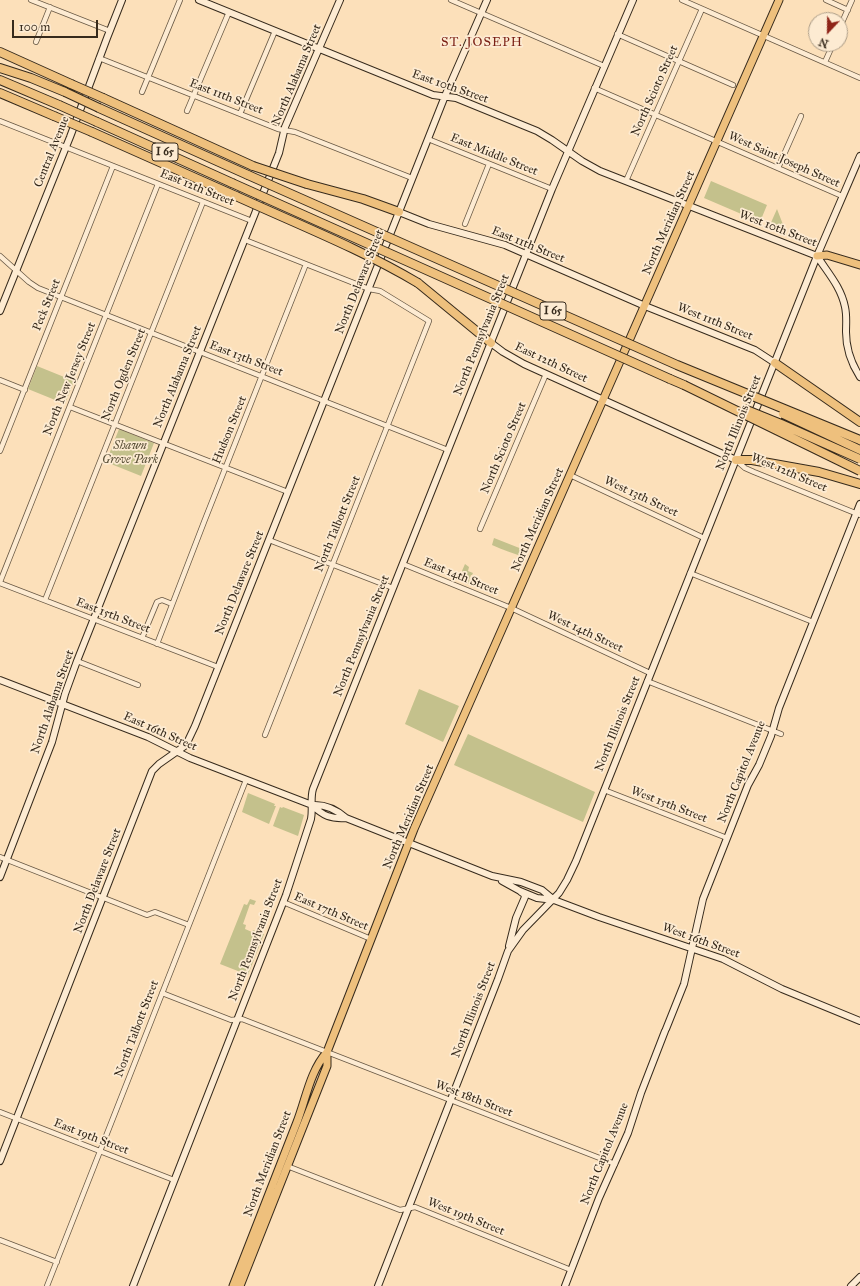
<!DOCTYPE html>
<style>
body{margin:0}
#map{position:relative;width:860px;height:1286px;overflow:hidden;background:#fce0ba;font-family:"IM FELL Great Primer",serif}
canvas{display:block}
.north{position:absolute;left:808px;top:12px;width:40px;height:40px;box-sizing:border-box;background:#fdebd2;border:1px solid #ad9e89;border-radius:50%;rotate:202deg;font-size:11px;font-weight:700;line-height:16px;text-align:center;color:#362a1c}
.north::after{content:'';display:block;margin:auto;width:14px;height:18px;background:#8f2418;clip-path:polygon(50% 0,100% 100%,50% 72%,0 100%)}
.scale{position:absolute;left:12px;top:20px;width:86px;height:18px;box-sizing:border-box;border:2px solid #362a1c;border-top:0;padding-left:5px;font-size:12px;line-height:14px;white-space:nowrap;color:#362a1c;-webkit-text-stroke:3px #fdebd2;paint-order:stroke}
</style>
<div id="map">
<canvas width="860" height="1286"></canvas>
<div class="north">N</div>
<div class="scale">100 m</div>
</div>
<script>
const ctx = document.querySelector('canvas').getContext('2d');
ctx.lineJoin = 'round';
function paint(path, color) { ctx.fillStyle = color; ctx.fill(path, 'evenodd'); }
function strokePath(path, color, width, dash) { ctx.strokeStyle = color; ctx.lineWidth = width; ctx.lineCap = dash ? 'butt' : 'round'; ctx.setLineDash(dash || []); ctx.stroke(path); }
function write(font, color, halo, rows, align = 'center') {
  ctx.font = font + ' "IM FELL Great Primer",serif'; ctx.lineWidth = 3.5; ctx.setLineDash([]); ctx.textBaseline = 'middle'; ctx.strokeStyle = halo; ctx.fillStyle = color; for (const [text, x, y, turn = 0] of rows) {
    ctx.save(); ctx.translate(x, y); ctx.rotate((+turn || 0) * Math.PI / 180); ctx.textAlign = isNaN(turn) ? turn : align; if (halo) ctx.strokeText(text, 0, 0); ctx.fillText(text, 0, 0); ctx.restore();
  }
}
const green = new Path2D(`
 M711 181 767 205 760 222 704 198Z
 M777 209 787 235 769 227Z
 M37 366 74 381 65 404 28 389Z
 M119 429 154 443 141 476 106 462Z
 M494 538 527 551 524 557C513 553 503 550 492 545Z
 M465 564 469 567 468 571 473 573 472 575H471L469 580 485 588V590L458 580Z
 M419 689 459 706 443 742 405 724Z
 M468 734 595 792 583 822 454 765Z
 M248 793 275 804 274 806H276L269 824 242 812Z
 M280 807 282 808 283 807 304 815 298 836 273 826Z
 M250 899 256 901 254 905 250 904 243 924 246 925 245 929 252 932 253 930 264 934 248 975 220 964 244 904 247 905Z`);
const street = new Path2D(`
 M31 0 110 31
 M451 0 604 66
 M682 0 860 78
 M826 0 848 10
 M840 27 852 0
 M617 34 733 85
 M36 42 50 7
 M99 58 278 129 295 132 412 178
 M825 62 833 44
 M594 88 842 196
 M142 92 180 0
 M187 111 229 12
 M240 114 275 31
 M0 121 252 221
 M428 139 552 189
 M778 168 801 116
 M626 181 702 9
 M465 224 489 164
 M245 240 369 289 380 291 429 321 265 735
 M0 256 29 282 38 288 448 450
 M0 380 25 390
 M70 407 288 492
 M0 451 113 166
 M737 461 745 468 754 472 860 515
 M570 475 704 538
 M480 529 546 374
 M269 540 393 588
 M403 564 511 608 650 673
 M690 573 813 622
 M0 582 158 184
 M0 583 218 667
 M45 600 203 202
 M142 638 157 602 162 600 172 604
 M157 644 204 522 306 264
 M77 661 138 685
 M647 681 781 734
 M604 790 727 838
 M0 857 147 915 155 912 189 925
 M283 902 371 939
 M162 993 231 1020 242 1019 615 1164
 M0 1112 174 1180
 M287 1166 400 1210 415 1207 571 1270
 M0 1240 57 1262
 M47 1286 246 780`);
const secondary = new Path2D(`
 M199 0 433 95 456 98 537 131 552 140 582 161 600 171 817 256
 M399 212 429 224 505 245 645 306 755 350 775 363
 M817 256C828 273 841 287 845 307 847 316 846 324 846 332 846 349 851 363 860 377
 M0 311 70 137 107 38 122 0
 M491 343 503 352 524 364 736 460
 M0 680 148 737 190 758 312 805C323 816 331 819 346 818L492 876 521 882 542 890 554 900
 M312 805C326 804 336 809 346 818
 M0 877 52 742 65 694 77 661 279 153 285 127 340 0
 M502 881 520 891 537 898 554 900 599 917 723 959 782 989 860 1021
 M509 946 516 918 525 897 524 894 521 892
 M666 1029 684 984 703 899 748 785 759 765 771 736 779 708 860 504
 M0 1161 152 771 159 764 186 745 195 726 445 96 487 0
 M133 1286 286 895 311 819C313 809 310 799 313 789L552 189 633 0
 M378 1286 498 979 508 951 523 930 559 893 567 880 576 861 817 256 860 156
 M565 1286 599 1198 628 1133 641 1093 665 1031
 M851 1286 860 1277`);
const primary = new Path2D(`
 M817 256 827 255 860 265
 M233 1286C254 1231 276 1177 297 1122 306 1099 310 1071 327 1052L414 829 779 0
 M240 1286 327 1066V1052`);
const highway = new Path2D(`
 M0 52 71 84
 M0 68 31 78 65 92
 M0 80 59 105
 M0 93 54 116
 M103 98 253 166
 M99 108 248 175
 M97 122 232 183
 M92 132 236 196
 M307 184 363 199 399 212
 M418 283 491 343
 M775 363 860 422
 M670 379 684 385
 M736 460H752L819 472 860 484`);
const highwayBridge = new Path2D(`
 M71 84 103 98
 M65 92 99 108
 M59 105 97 122
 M54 116 92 132
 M253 166 307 184
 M248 175 677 365 860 440
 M232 183 670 379
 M236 196C297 224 361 249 418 283
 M684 385 860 471
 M744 409 781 424 860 459
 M783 414 860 450`);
const shields = [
 [165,152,26],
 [553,311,26]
];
const shieldNames = [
 ["I 65",165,152],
 ["I 65",553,311]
];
const streetNames = [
 ["North Alabama Street",297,75,-67],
 ["East 10th Street",450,87,19],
 ["North Scioto Street",655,91,-66],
 ["East 11th Street",226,97,21],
 ["Central Avenue",52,152,-68],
 ["East Middle Street",494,155,22],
 ["West Saint Joseph Street",784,160,24],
 ["East 12th Street",197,188,22],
 ["North Meridian Street",669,223,-66],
 ["West 10th Street",778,229,21],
 ["East 11th Street",528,245,22],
 ["North Delaware Street",360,282,-68],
 ["Peck Street",47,305,-68],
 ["West 11th Street",715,322,22],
 ["North Pennsylvania Street",482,335,-68],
 ["East 13th Street",246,359,21],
 ["East 12th Street",551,363,25],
 ["North Ogden Street",124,375,-68],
 ["North Alabama Street",178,377,-68],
 ["North New Jersey Street",70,379,-68],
 ["North Illinois Street",739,423,-68],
 ["Hudson Street",230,430,-68],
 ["North Scioto Street",504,448,-67],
 ["West 12th Street",789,473,23],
 ["West 13th Street",641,497,25],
 ["North Meridian Street",538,520,-66],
 ["North Talbott Street",338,524,-68],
 ["East 14th Street",461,577,22],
 ["North Delaware Street",240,583,-68],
 ["East 15th Street",113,616,21],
 ["West 14th Street",585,632,25],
 ["North Pennsylvania Street",362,636,-68],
 ["North Alabama Street",53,702,-71],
 ["North Illinois Street",618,724,-68],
 ["East 16th Street",160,732,24],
 ["North Capitol Avenue",742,772,-68],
 ["West 15th Street",669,805,21],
 ["North Meridian Street",409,817,-67],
 ["North Delaware Street",98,881,-69],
 ["East 17th Street",331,912,23],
 ["North Pennsylvania Street",256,940,-69],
 ["West 16th Street",701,941,20],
 ["North Illinois Street",474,1010,-69],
 ["North Talbott Street",137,1029,-69],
 ["West 18th Street",474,1099,21],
 ["East 19th Street",91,1137,21],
 ["North Capitol Avenue",605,1154,-68],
 ["North Meridian Street",268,1164,-69],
 ["West 19th Street",466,1217,22]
];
const parkNames = [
 ["Shawn",130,446],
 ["Grove Park",130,460]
];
const neighbourhoodNames = [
 ["ST. JOSEPH",482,43]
];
paint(green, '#c4c18c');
strokePath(street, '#685844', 6);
strokePath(secondary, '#362a1c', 8);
strokePath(primary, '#362a1c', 9);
strokePath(highway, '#362a1c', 10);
strokePath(street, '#fdebd2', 4.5);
strokePath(secondary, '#fdebd2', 6);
strokePath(primary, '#eec07d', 7);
strokePath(highway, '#eec07d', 8);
strokePath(highwayBridge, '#362a1c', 10, []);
strokePath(highwayBridge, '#eec07d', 8);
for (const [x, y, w] of shields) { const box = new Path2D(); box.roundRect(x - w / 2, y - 9, w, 18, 3); ctx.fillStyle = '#fdebd2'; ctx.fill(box); strokePath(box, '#362a1c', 1); }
write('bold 11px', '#362a1c', null, shieldNames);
write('12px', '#362a1c', '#fdebd2', streetNames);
write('italic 12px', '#5a5038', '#fdebd2', parkNames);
ctx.letterSpacing = '1px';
write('13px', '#7a1f14', '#fdebd2', neighbourhoodNames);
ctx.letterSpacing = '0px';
</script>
